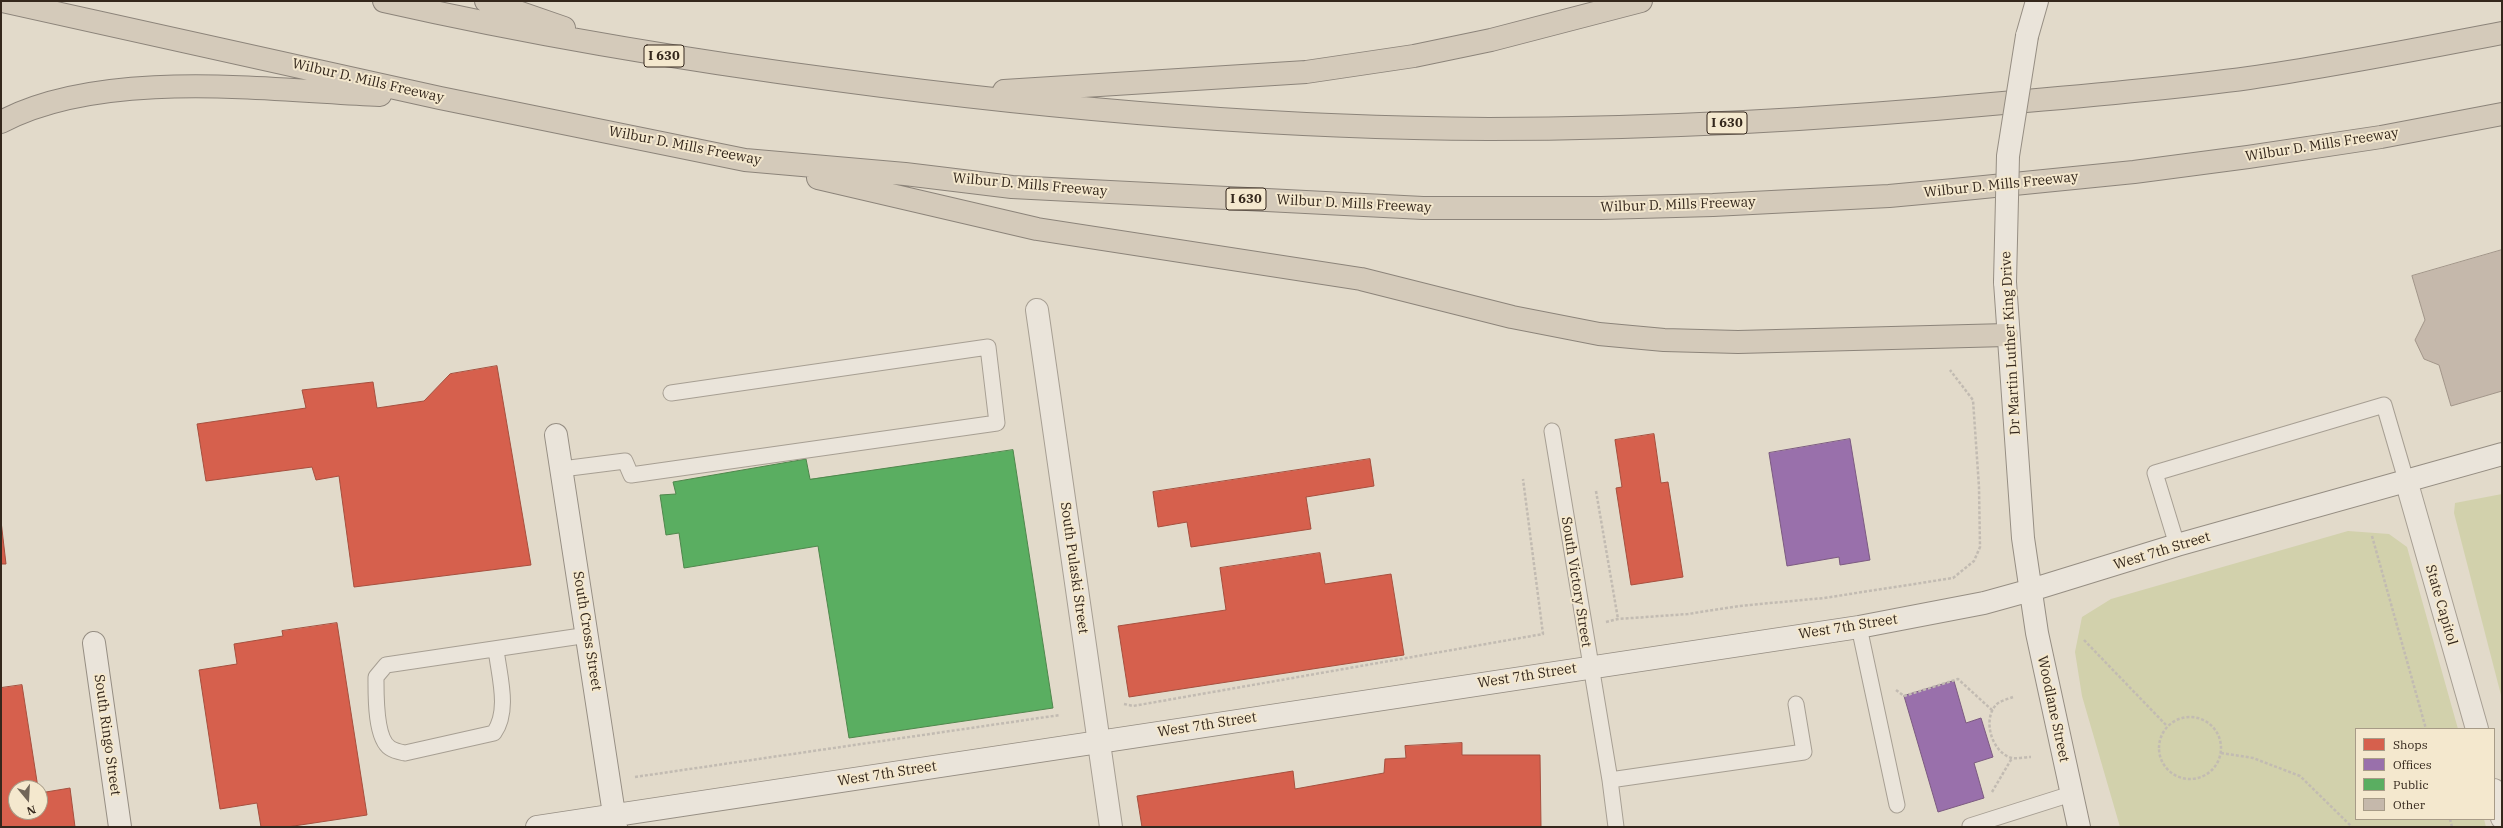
<!DOCTYPE html>
<style>
body{margin:0}
#map{position:relative;width:2503px;height:828px;overflow:hidden;background:#e2daca;font-family:"IBM Plex Serif",serif}
canvas{display:block}
.frame{position:absolute;inset:0;border:2px solid #34271c;pointer-events:none}
.legend{position:absolute;left:2355px;top:728px;width:140px;height:92px;box-sizing:border-box;background:#f4e8ce;border:1px solid #a79b87;margin:0;padding:5px 7px;list-style:none;font-size:12px;color:#34271c}
.legend li{display:flex;align-items:center;gap:8px;height:20px}
.legend b{width:20px;border:1px solid #a79b87}
.north{position:absolute;left:8px;top:780px;width:40px;height:40px;box-sizing:border-box;background:#f4e8ce;border:1px solid #a79b87;border-radius:50%;rotate:162deg;font-size:11px;font-weight:700;line-height:16px;text-align:center;color:#34271c}
.north::after{content:'';display:block;margin:auto;width:14px;height:18px;background:#716659;clip-path:polygon(50% 0,100% 100%,50% 72%,0 100%)}
</style>
<div id="map">
<canvas width="2503" height="828"></canvas>
<div class="frame"></div>
<ul class="legend">
<li><b style="height:11px;background:#d6604d"></b>Shops</li>
<li><b style="height:11px;background:#9970ab"></b>Offices</li>
<li><b style="height:11px;background:#5aae61"></b>Public</li>
<li><b style="height:11px;background:#c5b8ab"></b>Other</li>
</ul>
<div class="north">N</div>
</div>
<script>
const ctx = document.querySelector('canvas').getContext('2d');
ctx.lineJoin = 'round';
function paint(path, color) { ctx.fillStyle = color; ctx.fill(path, 'evenodd'); }
function strokePath(path, color, width, dash) { ctx.strokeStyle = color; ctx.lineWidth = width; ctx.lineCap = dash ? 'butt' : 'round'; ctx.setLineDash(dash || []); ctx.stroke(path); }
function write(font, color, halo, rows, align = 'center') {
  ctx.font = font + ' "IBM Plex Serif",serif'; ctx.lineWidth = 4; ctx.setLineDash([]); ctx.textBaseline = 'middle'; ctx.strokeStyle = halo; ctx.fillStyle = color; for (const [text, x, y, turn = 0] of rows) {
    ctx.save(); ctx.translate(x, y); ctx.rotate((+turn || 0) * Math.PI / 180); ctx.textAlign = isNaN(turn) ? turn : align; if (halo) ctx.strokeText(text, 0, 0); ctx.fillText(text, 0, 0); ctx.restore();
  }
}
const green = new Path2D(`
 M2502 494V699L2454 513 2455 503Z
 M2348 531 2389 534 2407 547 2458 729H2356V819H2484L2486 827H2120L2082 696 2075 652 2082 617 2111 599Z`);
const shops = new Path2D(`
 M497 366 531 565 354 587 339 476 316 480 312 467 206 481 197 424 306 408 302 390 373 382 377 408 424 401 450 374Z
 M1654 434 1661 483 1668 482 1683 577 1631 585 1616 488 1622 487 1615 440Z
 M1370 459 1374 486 1306 497 1311 529 1191 547 1187 522 1158 527 1153 492Z
 M1 521 6 564H1Z
 M1320 553 1325 584 1391 574 1404 655 1129 697 1118 626 1226 610 1220 568Z
 M337 623 367 815 287 827H261L257 803 220 809 199 670 237 664 234 644 283 636 282 631Z
 M22 685 38 788H16V812H40V793L70 788 75 827H1V688Z
 M1462 743V755H1540L1541 827H1142L1137 796 1293 771 1295 789 1384 773 1385 759 1406 758 1405 746Z`);
const offices = new Path2D(`
 M1850 439 1870 560 1840 565 1839 557 1787 566 1769 453Z
 M1954 681 1966 723 1981 718 1993 757 1974 763 1984 798 1938 812 1904 696Z`);
const public = new Path2D(`
 M1013 450 1053 708 849 738 818 546 684 568 679 533 666 535 660 495 676 494 673 482 806 459 810 479Z`);
const building = new Path2D(`
 M2502 250V391L2451 406 2439 365 2424 359 2415 340 2425 320 2412 276Z`);
const path = new Path2D(`
 M1596 491 1618 619
 M2372 536 2426 729
 M1606 622 1618 619 1688 614 1739 606 1824 598 1953 578 1974 561 1980 547 1979 487 1973 400 1950 370
 M2084 640 2167 726
 M1896 690 1904 696 1958 679 1993 711
 M2013 697C2008 699 1999 701 1996 705 1982 720 1992 753 2012 758 2017 759 2025 757 2031 757
 M1124 704 1133 706 1543 634 1523 479
 M2159 748a31 31 0 1 1 62 0a31 31 0 1 1-62 0Z
 M2221 753 2253 758 2300 776 2352 827
 M635 777 1060 715
 M1992 792 2012 758
 M2450 819 2452 827`);
const lane = new Path2D(`
 M1552 431 1610 780 1616 827
 M562 469 625 461 631 475 997 423 988 347 671 393
 M2177 545 2155 473 2384 405 2406 480
 M1859 627 1897 805
 M496 649C499 676 510 710 494 733L405 753C400 752 394 751 390 748 375 738 376 694 376 677L386 665 588 635
 M1610 780 1804 752 1796 704
 M1970 826 2071 794`);
const street = new Path2D(`
 M1037 310 1111 827
 M2406 480 2477 729
 M2494 790 2502 818`);
const secondary = new Path2D(`
 M2027 36 2037 1
 M2005 282 2023 538 2037 633 2079 827
 M556 435 616 827
 M94 643 120 827
 M537 827 1859 627 1984 603 2031 590 2177 545 2502 454`);
const highway = new Path2D(`
 M2 1 440 98 745 160 905 174 1012 187 1423 208H1601L1713 205 1889 196 1954 190 2134 172 2248 157 2381 137 2502 114
 M384 1C534 35 685 60 837 80 1053 109 1271 128 1489 129 1661 129 1832 119 2003 103 2085 96 2167 89 2249 78 2334 66 2418 49 2502 33
 M486 1 564 28
 M1004 91 1306 72 1414 56 1491 40 1641 1
 M1 122C103 68 268 90 380 95
 M818 178 1037 229 1361 279 1512 317 1599 334 1664 340 1738 342 2007 335`);
const secondaryBridge = new Path2D(`
 M2005 282 2008 156 2027 36`);
const shields = [
 [664,56,40],
 [1727,123,40],
 [1246,199,40]
];
const shieldNames = [
 ["I 630",664,56],
 ["I 630",1727,123],
 ["I 630",1246,199]
];
const streetNames = [
 ["Wilbur D. Mills Freeway",368,81,13],
 ["Wilbur D. Mills Freeway",2322,145,-9],
 ["Wilbur D. Mills Freeway",685,146,11],
 ["Wilbur D. Mills Freeway",1030,185,5],
 ["Wilbur D. Mills Freeway",2001,185,-6],
 ["Wilbur D. Mills Freeway",1354,204,3],
 ["Wilbur D. Mills Freeway",1678,205,-2],
 ["Dr Martin Luther King Drive",2011,343,-93],
 ["West 7th Street",2162,551,-17],
 ["South Pulaski Street",1074,568,82],
 ["South Victory Street",1576,582,81],
 ["State Capitol",2441,605,74],
 ["West 7th Street",1848,627,-9],
 ["South Cross Street",587,631,81],
 ["West 7th Street",1527,676,-9],
 ["Woodlane Street",2053,709,78],
 ["West 7th Street",1207,725,-9],
 ["South Ringo Street",107,735,82],
 ["West 7th Street",887,774,-9]
];
paint(green, '#d2d1ac');
paint(shops, '#d6604d');
strokePath(shops, '#a54f3e', 1);
paint(offices, '#9970ab');
strokePath(offices, '#7b5a80', 1);
paint(public, '#5aae61');
strokePath(public, '#4f864c', 1);
paint(building, '#c5b8ab');
strokePath(building, '#a19589', 1);
strokePath(lane, '#a79f93', 17);
strokePath(street, '#a79f93', 24);
strokePath(secondary, '#968e83', 24);
strokePath(highway, '#8c847a', 24);
strokePath(path, '#c2bbb2', 2.5, [3, 2]);
strokePath(lane, '#eae4da', 15);
strokePath(street, '#eae4da', 22);
strokePath(secondary, '#eae4da', 22);
strokePath(highway, '#d4caba', 22);
strokePath(secondaryBridge, '#968e83', 24, []);
strokePath(secondaryBridge, '#eae4da', 22);
for (const [x, y, w] of shields) { const box = new Path2D(); box.roundRect(x - w / 2, y - 11, w, 22, 3); ctx.fillStyle = '#f4e8ce'; ctx.fill(box); strokePath(box, '#34271c', 1); }
write('bold 13px', '#34271c', null, shieldNames);
write('14px', '#34271c', '#f4e8ce', streetNames);
</script>
